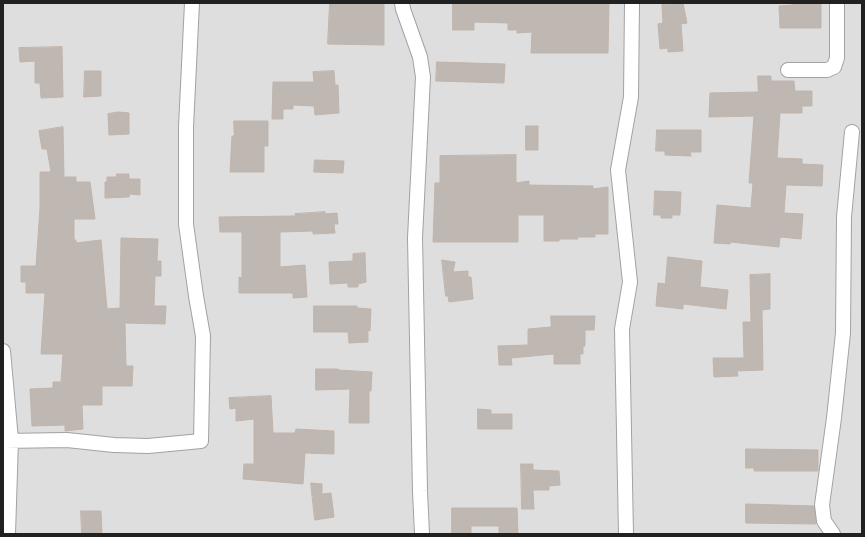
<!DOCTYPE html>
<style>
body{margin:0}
#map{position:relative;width:865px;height:537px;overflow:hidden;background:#f1eee9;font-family:Helvetica,sans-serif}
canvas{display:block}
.frame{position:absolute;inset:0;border:4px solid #212121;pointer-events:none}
</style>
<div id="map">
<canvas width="865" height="537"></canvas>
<div class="frame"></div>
</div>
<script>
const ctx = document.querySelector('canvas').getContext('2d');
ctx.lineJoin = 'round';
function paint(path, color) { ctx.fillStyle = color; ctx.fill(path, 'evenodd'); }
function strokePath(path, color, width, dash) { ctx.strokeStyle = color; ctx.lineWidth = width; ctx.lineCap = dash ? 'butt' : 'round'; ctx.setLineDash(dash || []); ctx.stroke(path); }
const residential = new Path2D(`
 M3 3H862V534H3Z`);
const building = new Path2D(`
 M330 3H384V45L328 44Z
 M453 3H609L608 53H531L532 32 517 33V30H508V23L474 22V30H453Z
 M683 3 687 23 681 24 683 51 668 52V48L660 49 658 24 663 23 662 5Z
 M792 3H821V28H780L779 6 792 5Z
 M62 47 63 97 41 98 40 83H35V61L20 62 19 48Z
 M437 62 505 64 504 83 436 81Z
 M85 71H101V96L84 97Z
 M334 71 335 85H338L339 113 315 115 314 106 293 105V109H283V119H272L273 82H314L313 72Z
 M758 76H771V81H794L795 91H812V106H802V113H780L777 158 802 159V164L823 165 822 186 786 185 784 213 803 214 801 239 780 237 779 247 730 242V244L714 243 717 205 751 208 753 183H749L754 116 709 117 710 93 758 92Z
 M119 112 129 113V134L109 135 108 114Z
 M234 121H268V146H264V172H230L232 136H234Z
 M526 126H538V150H526Z
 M63 127 64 177H76V182H90L95 219H74V240H76V243L101 240 107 309 120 308 121 238 158 239 157 261H161V276H155L154 306H166L165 324 125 323 126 366H133L132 386H102V405H82L83 429 65 431V425L32 426 30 389 53 388V382H61L63 354H41L45 293H26V282H21V266H36L40 208V172H51L47 149H42L39 131Z
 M657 130H701V152H690L691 156 665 155V151H656Z
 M516 155V183L529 181V185L593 186V189L608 187V234H595V237H577L578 239H559V241H544V215H518V242H433L435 183H440V156Z
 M315 160 344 161 343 173 314 172Z
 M117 174H129V179H140V195L130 194 129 197 105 198V182H107V177H116Z
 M655 191 681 192 680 215H672V218H661V215H654Z
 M325 212V214L337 213 338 224H334L335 233 313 234V231L280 232V267L305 265 307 297 293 298V293H239V277L242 278V232H220L219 217 296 216 295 214Z
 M365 253 366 282 358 284V287H348V283L330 284 329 262 353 261V254Z
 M668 257 702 261 700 287 728 290 726 309 683 304V309L656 306 658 283 665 284Z
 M442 260 455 262 453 272 468 271V277H471L473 299 449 302 448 296H446Z
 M770 274V309L762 310 763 370 737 371 738 376 714 377 713 358H744L743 322H751L750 275Z
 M314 306H357V308L371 309 370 331 368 330V342L349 343 348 332H314Z
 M551 316H595L594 330H585V346H583V354H580V364H554V354L511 358 512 365H499L498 346 528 345V329L551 327Z
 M316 369H338V370L372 372 371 391H369V423H349L350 389 316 390Z
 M271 396 273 433H295L296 429 334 431V454L305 453 303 484 243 479 244 464H254V419L236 421V408L230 409 229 398Z
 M478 409 491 410V414H512V429H478Z
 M746 449 818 450V471H754V468H746Z
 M521 464H533V470L559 471 560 485 549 486V490H533L534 509H522Z
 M311 483 322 484V494L331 493 334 517 315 520Z
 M746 504 814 506 816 524 746 523Z
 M452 508H517L518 534H499V526H471V534H452Z
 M81 511H101L102 534H82Z`);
const minor = new Path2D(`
 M402 3 403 9 420 57 423 77 415 238 420 491 422 534
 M788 70H827L834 67 837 58V3
 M3 351 11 440 8 534
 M3 441 67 440 114 445 148 446 201 441 203 336 196 296 186 224V127L192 3
 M626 534 622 329 630 282 618 170 631 97 632 3
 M833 534 824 521 822 505 834 418 843 333 844 217 852 132`);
paint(residential, '#dfdede');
paint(building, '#beb7b2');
strokePath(building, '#c1b5ac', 1);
strokePath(minor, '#a2a2a2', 16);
strokePath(minor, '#fff', 14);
</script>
